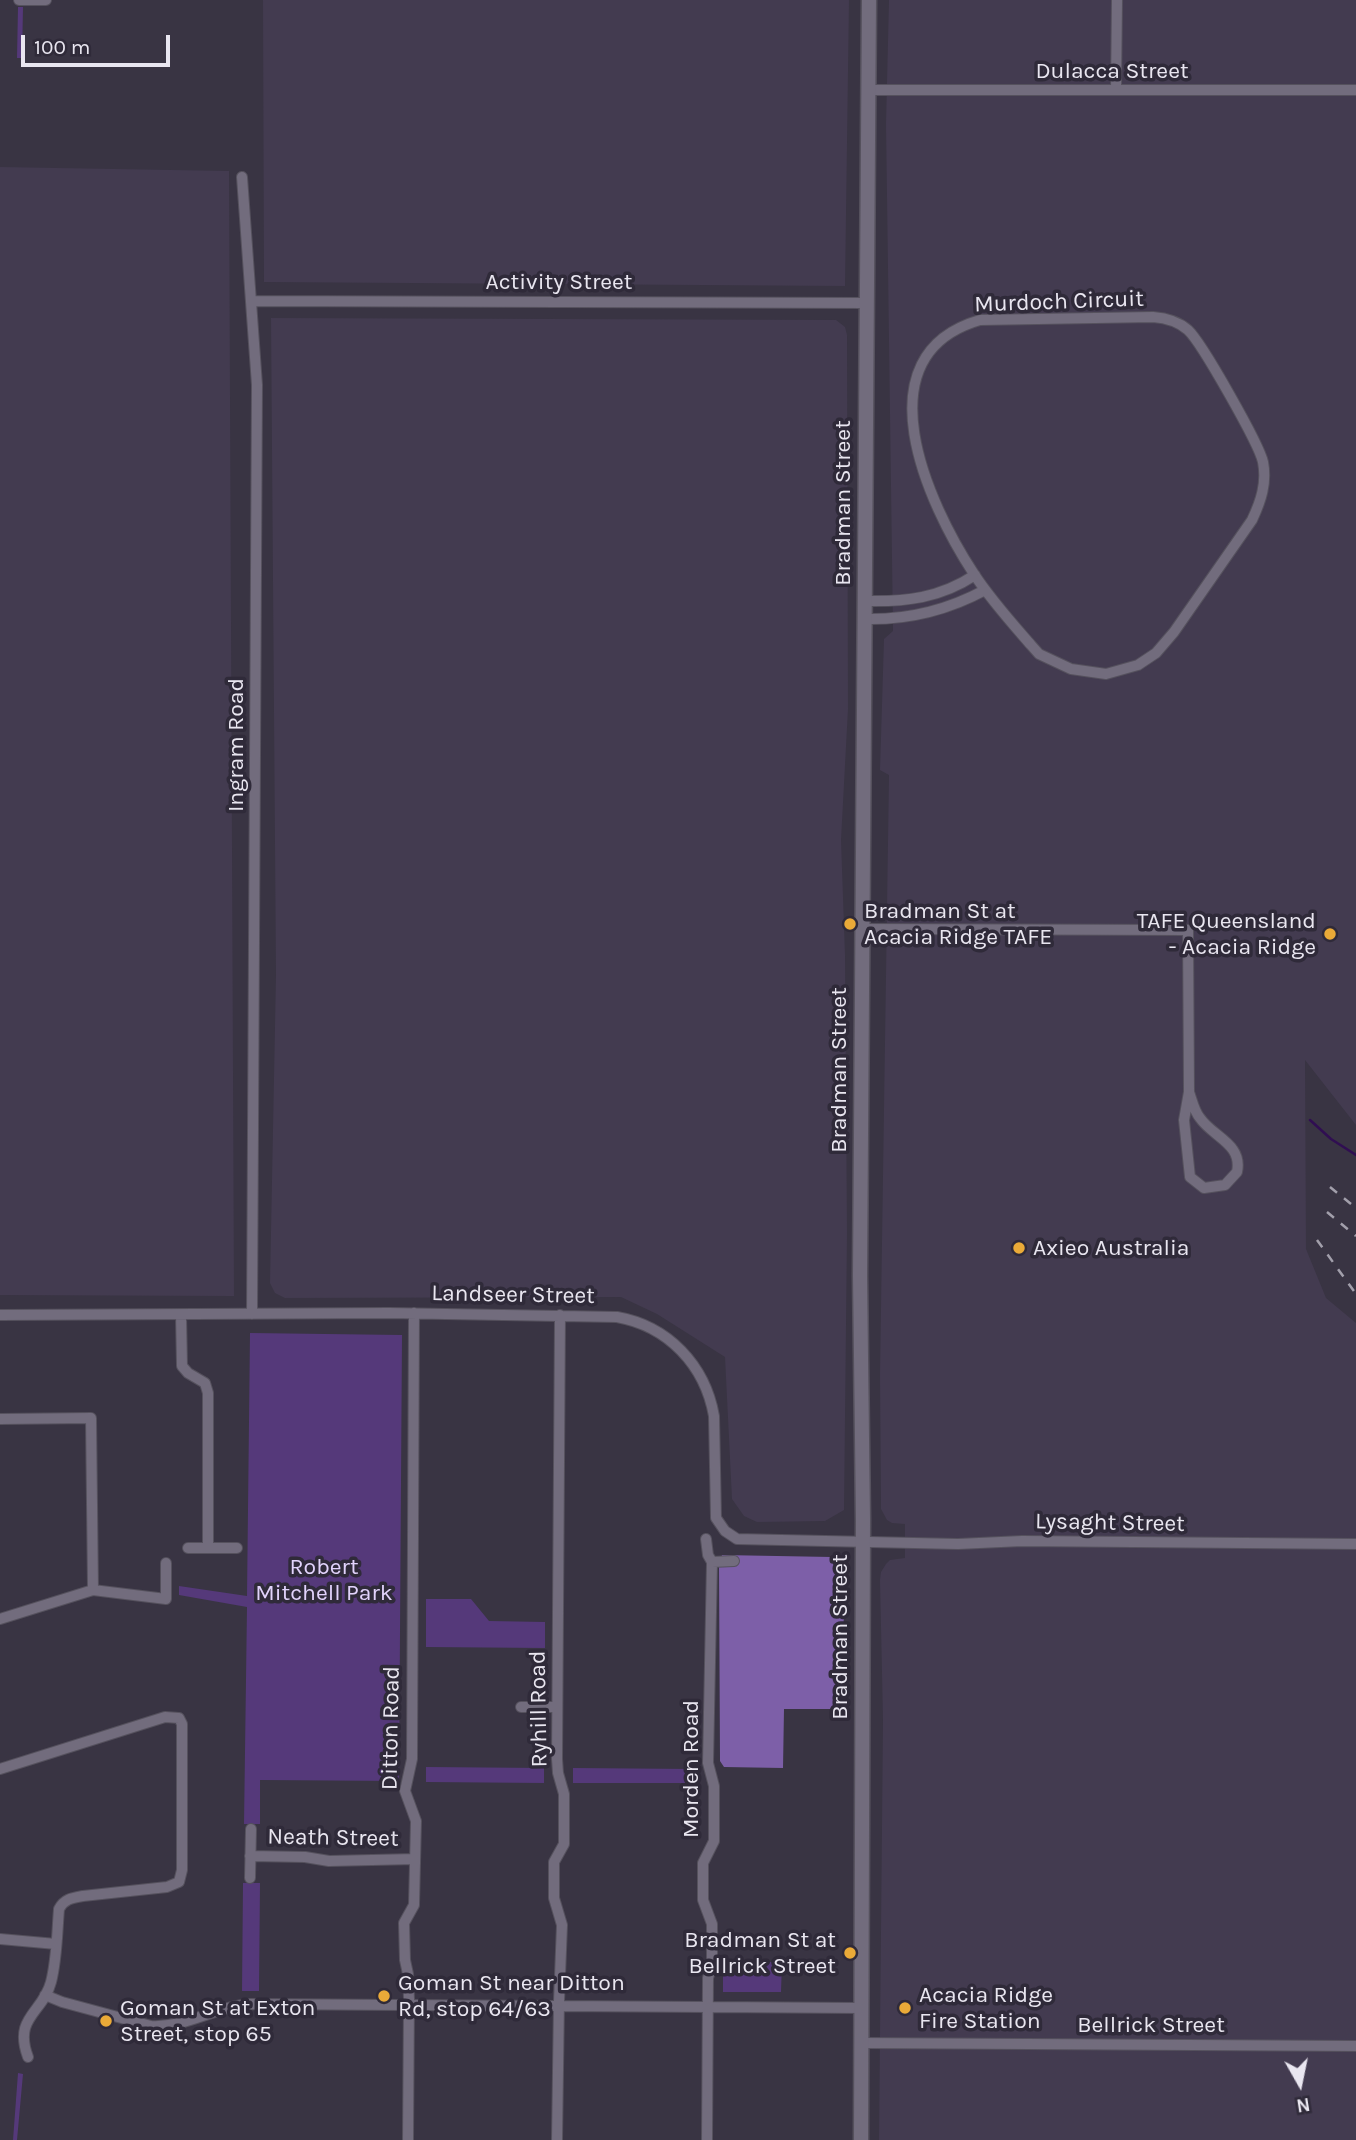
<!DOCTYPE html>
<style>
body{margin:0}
#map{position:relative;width:1356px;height:2140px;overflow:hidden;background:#393443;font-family:Karla,sans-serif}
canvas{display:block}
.north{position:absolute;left:1265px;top:2049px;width:70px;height:70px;-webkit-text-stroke:5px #2f2a39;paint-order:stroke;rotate:171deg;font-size:19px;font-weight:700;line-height:28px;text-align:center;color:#e9e6f0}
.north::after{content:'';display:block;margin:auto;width:24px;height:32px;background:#e9e6f0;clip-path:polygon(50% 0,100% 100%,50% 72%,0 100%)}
.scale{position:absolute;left:21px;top:35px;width:149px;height:32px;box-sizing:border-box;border:4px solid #e9e6f0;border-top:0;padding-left:9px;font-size:21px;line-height:24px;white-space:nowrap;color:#e9e6f0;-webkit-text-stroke:5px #2f2a39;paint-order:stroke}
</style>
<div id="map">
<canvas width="1356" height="2140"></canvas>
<div class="north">N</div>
<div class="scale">100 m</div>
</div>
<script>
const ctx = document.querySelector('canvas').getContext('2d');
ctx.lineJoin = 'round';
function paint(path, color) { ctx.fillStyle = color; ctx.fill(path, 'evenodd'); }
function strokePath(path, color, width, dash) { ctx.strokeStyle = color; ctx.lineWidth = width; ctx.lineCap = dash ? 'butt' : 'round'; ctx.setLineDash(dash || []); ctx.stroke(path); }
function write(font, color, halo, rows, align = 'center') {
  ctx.font = font + ' Karla,sans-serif'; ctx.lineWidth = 7; ctx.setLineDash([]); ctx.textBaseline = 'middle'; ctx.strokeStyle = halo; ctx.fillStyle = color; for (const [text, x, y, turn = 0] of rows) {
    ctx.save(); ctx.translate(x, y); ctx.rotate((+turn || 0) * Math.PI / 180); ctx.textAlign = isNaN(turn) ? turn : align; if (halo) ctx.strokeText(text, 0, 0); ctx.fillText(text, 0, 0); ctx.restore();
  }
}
const built = new Path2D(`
 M263 0H849L845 286 264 282Z
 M889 0H1356V1125L1305 1060 1306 1249 1326 1298 1356 1323V2140H879L883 1720 880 1580 881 1572 886 1564 890 1560 905 1558V1524L892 1523 887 1520 881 1509V1500L880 1375 889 775 880 770 884 639 893 631 886 124Z
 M0 167 229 171 234 1296 0 1295Z
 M271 318 836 320 845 327 847 335 848 709 841 840 845 955 847 1233 844 1510 825 1521 757 1522 744 1516 732 1499 725 1357 657 1314 621 1297 285 1298 275 1293 270 1283 276 975Z`);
const green = new Path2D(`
 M18 7H23L22 58H17Z
 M250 1333 402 1335 399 1781 260 1780V1824H244L247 1607 179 1595V1586L247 1596Z
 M426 1599H471L489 1621 545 1622V1648L426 1647Z
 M426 1767 544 1768V1783L426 1782Z
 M573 1768 693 1769V1783H573Z
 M243 1883H260L259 1991H242Z
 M723 1962H782L781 1992H723Z
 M18 2073 23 2074 17 2140H13Z`);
const forest = new Path2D(`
 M722 1555 832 1557 844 1573 843 1709H784L783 1768 724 1767 720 1761 719 1567Z`);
const stream = new Path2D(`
 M1310 1120 1331 1139 1356 1155`);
const minor = new Path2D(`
 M19 0H46
 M868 90H1356
 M1116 90 1117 0
 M242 177 257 385 252 1314
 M251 301 867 303
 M1153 317C1166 318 1179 322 1188 330 1202 343 1259 444 1263 462 1267 483 1261 501 1252 520L1174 632 1156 653 1138 665 1106 674 1071 669 1039 654 1031 645C1011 622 991 600 974 574 928 504 859 355 980 320Z
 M865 601C906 602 940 598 975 575
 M865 619C908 620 948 610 985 590
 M862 929 1188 930 1189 1092 1184 1120 1190 1177 1204 1188 1225 1185 1237 1172C1243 1144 1213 1137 1200 1118 1194 1111 1192 1100 1189 1092
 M0 1315 389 1313 617 1317C668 1326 705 1365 714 1416L716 1518 725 1531 737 1539 958 1544 1022 1541 1356 1544
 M181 1315 182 1366 188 1373 205 1383 208 1393V1548
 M0 1419 91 1418 93 1590
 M706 1539 708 1555 712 1562 708 1763 714 1786V1841L703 1863V1900L712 1924V1965L708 1978 707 2140
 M188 1548H237
 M712 1562 734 1561
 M0 1619 93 1590 166 1599V1563
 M521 1707H557
 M0 1769 165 1717 179 1718 182 1724V1870L179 1882 167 1887 83 1896C72 1898 64 1899 59 1909 57 1933 57 1959 51 1982 43 2013 13 2017 28 2057
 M250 1856 305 1857 329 1861 415 1859
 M250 1878 251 1829
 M0 1939 56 1944
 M45 1995 62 2002 151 2026C185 2028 215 2007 249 2004L862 2008
 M861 2043 1356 2046
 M408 2140 409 1999 408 1974 405 1960 404 1923 414 1905 416 1821 405 1791 412 1759 414 1313
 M557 2140 559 2001 562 1925 554 1898V1862L564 1844V1794L558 1773 557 1759 560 1315`);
const secondary = new Path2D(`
 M861 2140 863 1520 860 1275 869 0`);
const rail = new Path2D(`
 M1330 1187 1356 1208
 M1327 1212 1356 1236
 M1317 1240 1356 1294`);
const markers = [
 [850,924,7,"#eaaa38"],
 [1330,934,7,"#eaaa38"],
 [1019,1248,7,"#eaaa38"],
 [850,1953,7,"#eaaa38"],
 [384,1996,7,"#eaaa38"],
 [905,2008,7,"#eaaa38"],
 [106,2021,7,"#eaaa38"]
];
const streetNames = [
 ["Dulacca Street",1112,71],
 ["Activity Street",559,282],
 ["Murdoch Circuit",1059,302,-2],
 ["Bradman Street",843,503,-90],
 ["Ingram Road",236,745,-90],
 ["Bradman Street",839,1070,-90],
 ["Landseer Street",513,1295,1],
 ["Lysaght Street",1110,1523,1],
 ["Bradman Street",840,1637,-90],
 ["Ryhill Road",539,1709,-91],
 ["Ditton Road",391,1728,-89],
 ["Morden Road",691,1769,-90],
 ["Neath Street",333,1838,1],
 ["Bellrick Street",1151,2025]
];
const poiNames = [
 ["Bradman St at",864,911],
 ["Acacia Ridge TAFE",864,937],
 ["TAFE Queensland",1316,921,"right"],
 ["- Acacia Ridge",1316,947,"right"],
 ["Axieo Australia",1033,1248],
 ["Bradman St at",836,1940,"right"],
 ["Bellrick Street",836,1966,"right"],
 ["Goman St near Ditton",398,1983],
 ["Rd, stop 64/63",398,2009],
 ["Acacia Ridge",919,1995],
 ["Fire Station",919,2021],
 ["Goman St at Exton",120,2008],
 ["Street, stop 65",120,2034]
];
const parkNames = [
 ["Robert",324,1567],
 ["Mitchell Park",324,1593]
];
paint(built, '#433b50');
paint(green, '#55397a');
paint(forest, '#7d5fa8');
strokePath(stream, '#300e52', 2.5);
strokePath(minor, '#55515d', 12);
strokePath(secondary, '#55515d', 17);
strokePath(minor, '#726c7d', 10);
strokePath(secondary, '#726c7d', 14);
strokePath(rail, '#a29fab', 2.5, [9, 9]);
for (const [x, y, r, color] of markers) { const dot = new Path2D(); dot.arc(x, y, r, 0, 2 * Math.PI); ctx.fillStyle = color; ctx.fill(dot); strokePath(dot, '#2f2a39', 2.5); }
write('23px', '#e9e6f0', '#2f2a39', streetNames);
write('23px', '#e9e6f0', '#2f2a39', poiNames, 'left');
write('23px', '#e2d3fc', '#2f2a39', parkNames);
</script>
